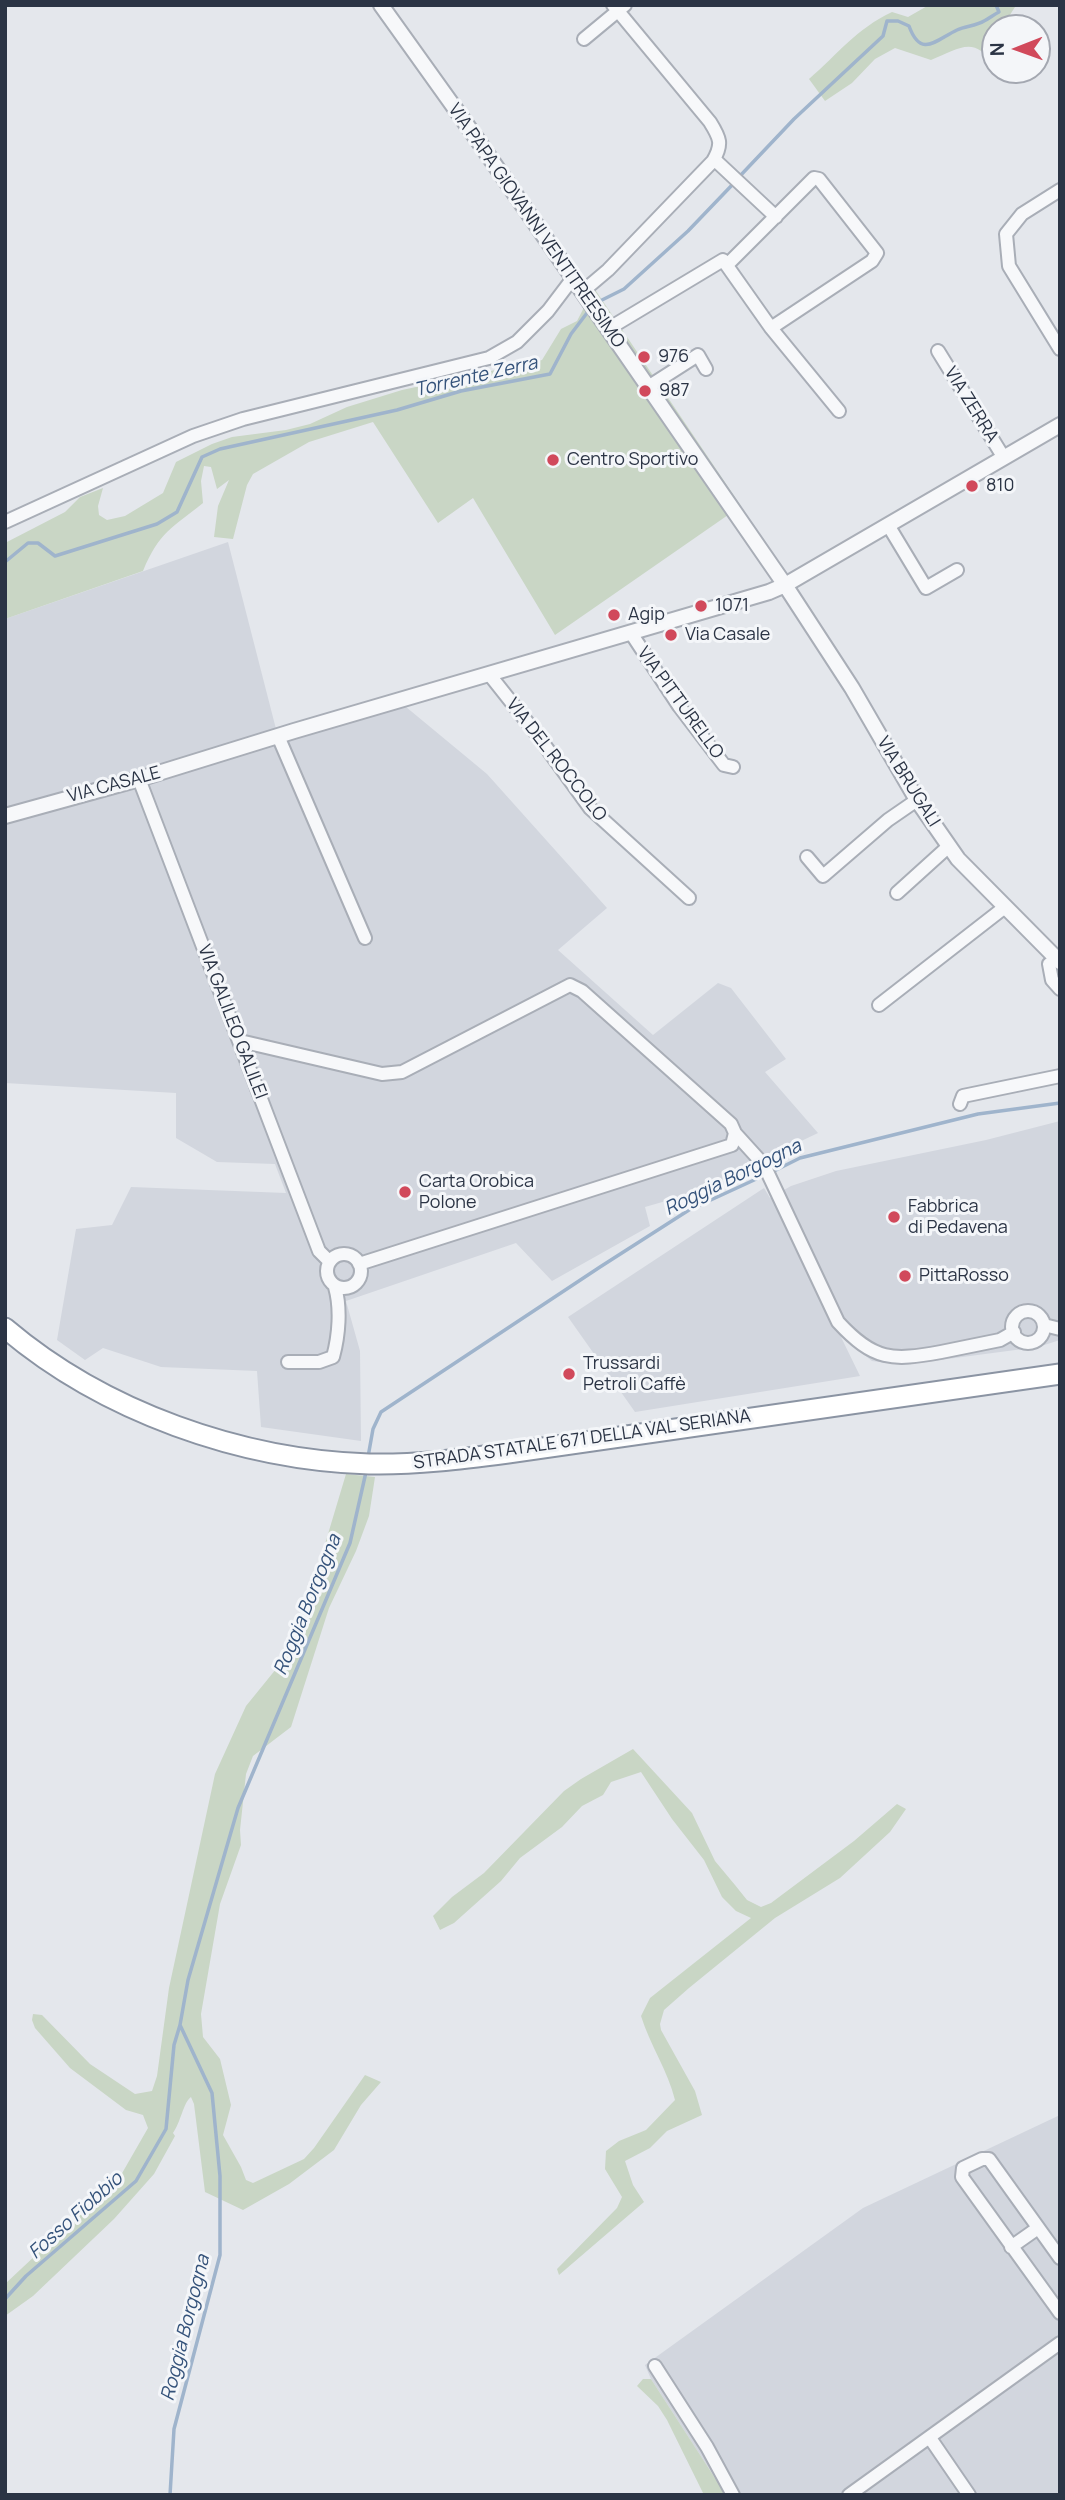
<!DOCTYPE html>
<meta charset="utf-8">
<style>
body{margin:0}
#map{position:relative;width:1065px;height:2500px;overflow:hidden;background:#e4e7ec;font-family:Manrope,sans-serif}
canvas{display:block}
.frame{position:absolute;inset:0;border:7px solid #2b3445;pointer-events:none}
.north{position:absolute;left:981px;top:14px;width:70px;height:70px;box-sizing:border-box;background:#f4f6f9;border:2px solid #a4a8b1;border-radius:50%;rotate:269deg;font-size:19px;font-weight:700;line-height:28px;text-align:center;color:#2b3445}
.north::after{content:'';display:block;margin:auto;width:24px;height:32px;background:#d1495b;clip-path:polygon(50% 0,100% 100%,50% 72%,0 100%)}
</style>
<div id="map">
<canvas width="1065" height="2500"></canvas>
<div class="frame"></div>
<div class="north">N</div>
</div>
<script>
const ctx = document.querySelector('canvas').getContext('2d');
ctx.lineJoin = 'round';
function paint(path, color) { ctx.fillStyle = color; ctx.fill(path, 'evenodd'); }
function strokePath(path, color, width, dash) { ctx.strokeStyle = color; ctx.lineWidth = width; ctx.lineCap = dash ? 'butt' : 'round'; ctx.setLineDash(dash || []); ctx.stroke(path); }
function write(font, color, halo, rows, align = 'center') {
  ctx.font = font + ' Manrope,sans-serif'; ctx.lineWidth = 6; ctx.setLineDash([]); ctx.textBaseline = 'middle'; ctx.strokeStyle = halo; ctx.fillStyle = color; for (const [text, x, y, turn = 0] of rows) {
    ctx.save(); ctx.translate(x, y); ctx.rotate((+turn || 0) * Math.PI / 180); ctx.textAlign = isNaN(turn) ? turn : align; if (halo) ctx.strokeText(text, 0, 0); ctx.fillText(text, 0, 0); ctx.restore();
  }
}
const built = new Path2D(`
 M228 542 276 729 394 697 487 774 607 908 558 950 653 1035 718 983 731 988 786 1059 765 1072 818 1133 774 1154 725 1184 645 1207 650 1226 552 1281 516 1243 346 1301 360 1351 361 1441 261 1427 257 1371 161 1367 103 1348 85 1360 57 1340 76 1229 112 1225 131 1187 286 1193 275 1164 217 1162 176 1138V1093L5 1083V619Z
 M1060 1121V1340L1038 1347 902 1365 872 1361 841 1337 860 1376 635 1412 568 1317 764 1188 770 1198 791 1186 836 1171 986 1140Z
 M1060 2115V2495H726L651 2379 645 2365 863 2208Z`);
const green = new Path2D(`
 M929 5H1020L1015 7 1006 21 1007 28H995V67C974 34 960 49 931 60L895 48 875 59 852 83 825 101 809 79C838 54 856 29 892 12L908 17Z
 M594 288 741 506 555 635 473 498 438 523 373 422 309 442 253 474 247 485 233 539 214 537 218 506 229 480 217 489 211 467 204 466 201 481 203 503C172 528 159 532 143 571L5 619V543L65 512 80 497 103 488 98 506 99 515 107 520 125 516 163 493 176 462 212 444 232 437 286 430 310 424 347 407 402 390 542 360 561 329 577 321Z
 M346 1474 375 1477 369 1516 356 1551 329 1608 291 1727 253 1756 246 1774 240 1830 241 1845 220 1904 201 2014 203 2037 220 2059 231 2105 223 2135 241 2167 246 2180 253 2183 304 2159 314 2148 365 2075 381 2082 361 2105 334 2150 289 2184 243 2210 205 2192 194 2104 191 2097C183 2103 181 2122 173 2133L175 2136 154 2174 114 2219 33 2296 5 2316V2284L121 2175 148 2128 143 2115 126 2110 70 2068 35 2028 32 2020 33 2014 42 2015 90 2064 135 2094 152 2091 157 2076 169 1988 215 1774 246 1706 289 1653 316 1574Z
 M633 1749 692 1813 715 1861 735 1885 747 1900 761 1907 771 1903 854 1841 897 1804 906 1809 890 1832 840 1878 775 1918 689 1988 664 2010 660 2024 661 2030 695 2091 702 2115 667 2131 650 2148 625 2161 633 2185 644 2202 559 2275 557 2269 617 2208 622 2197 605 2169 606 2151 619 2141 646 2130 675 2100C668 2071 650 2045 641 2016L650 1998 751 1918 736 1911 722 1897 704 1860 672 1819 641 1772 611 1782 603 1795 582 1806 562 1827 520 1858 501 1881 454 1923 440 1930 433 1916 452 1897 484 1873 564 1791 581 1779Z
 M643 2379H651L726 2495H704L667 2420 658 2406 637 2386Z`);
const stream = new Path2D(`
 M739 177 794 119 883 36 887 21H898L909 26C921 59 936 40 957 30 966 26 976 26 984 21 990 18 993 15 999 12L996 5
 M596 303 624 289 688 231 734 183
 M5 562 28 543H38L55 556 157 524 177 512 202 457 220 449 397 410 461 391 550 374 571 334 590 309
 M772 1172 800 1158 978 1114 1060 1103
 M368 1457 373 1429 381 1412 600 1267 689 1210 765 1175
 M5 2299 26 2276 136 2181 166 2129 174 2045 180 2025
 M170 2495 174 2429 220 2255V2176L212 2093 180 2025 188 1980 238 1808 350 1543 366 1472`);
const minor = new Path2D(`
 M584 39 625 5
 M714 159 776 217
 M1060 190 1022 214 1006 234 1009 266 1060 349
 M727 265 814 178 819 179 877 253 872 261 771 328
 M582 292 608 270 713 161C723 144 720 138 710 122L613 5
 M608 329 723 260 771 328 839 411
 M938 351 1004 458
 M648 387 698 355 706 369
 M5 522 193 436 243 419 489 358 517 342 548 311 573 278
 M888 525 926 588 957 570
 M631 633 679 706 724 765 733 767
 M489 674 535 732 590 808 689 898
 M278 736 365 938
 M139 779 319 1251 329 1261
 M807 857 823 876 888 820 917 800
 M897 893 949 846
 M1060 957 1049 964 1052 980 1060 989
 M879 1005 1005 907
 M240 1041 382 1074 402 1072 570 985 582 991 731 1124 735 1133 732 1145 359 1264
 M960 1104 963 1096 1060 1076
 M735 1133 764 1165 838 1322C874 1361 892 1361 941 1352 961 1348 980 1344 1000 1340L1014 1332
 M327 1271a17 17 0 1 1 34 0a17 17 0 1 1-34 0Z
 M1012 1327a16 16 0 1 1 32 0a16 16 0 1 1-32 0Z
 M1044 1325 1060 1329
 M288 1362H319L333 1357C339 1335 341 1308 335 1287
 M1011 2247 1038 2228
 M1060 2258 989 2159H982L963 2168 962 2177 1060 2313
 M655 2366 707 2447 733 2495
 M930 2438 969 2495
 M849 2495 1060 2343`);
const tertiary = new Path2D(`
 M381 5 479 142 785 585 852 688 917 800 958 859 1060 962
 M5 816 139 779 294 731 769 592 785 585 1060 425`);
const trunk = new Path2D(`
 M5 1328C104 1412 241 1460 369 1464 416 1465 462 1459 508 1453L1060 1374`);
const markers = [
 [644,357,7,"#d1495b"],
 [645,391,7,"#d1495b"],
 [553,460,7,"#d1495b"],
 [972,486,7,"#d1495b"],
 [701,606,7,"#d1495b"],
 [614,615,7,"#d1495b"],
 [671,635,7,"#d1495b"],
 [405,1192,7,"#d1495b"],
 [894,1217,7,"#d1495b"],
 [905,1276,7,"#d1495b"],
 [569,1374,7,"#d1495b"]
];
const streetNames = [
 ["VIA PAPA GIOVANNI VENTITREESIMO",536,226,55],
 ["VIA ZERRA",971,405,58],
 ["VIA PITTURELLO",680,703,54],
 ["VIA DEL ROCCOLO",556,760,52],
 ["VIA BRUGALI",908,782,58],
 ["VIA CASALE",114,785,-15],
 ["VIA GALILEO GALILEI",232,1022,69],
 ["STRADA STATALE 671 DELLA VAL SERIANA",582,1440,-8]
];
const poiNames = [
 ["976",658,357],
 ["987",659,391],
 ["Centro Sportivo",567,460],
 ["810",986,486],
 ["1071",715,606],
 ["Agip",628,615],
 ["Via Casale",685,635],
 ["Carta Orobica",419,1182],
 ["Polone",419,1203],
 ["Fabbrica",908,1207],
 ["di Pedavena",908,1228],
 ["PittaRosso",919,1276],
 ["Trussardi",583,1364],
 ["Petroli Caffè",583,1385]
];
const waterNames = [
 ["Torrente Zerra",476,377,-13],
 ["Roggia Borgogna",733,1178,-26],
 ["Roggia Borgogna",308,1605,-68],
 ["Fosso Fiobbio",76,2216,-42],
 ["Roggia Borgogna",186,2328,-76]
];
paint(built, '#d2d6de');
paint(green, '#c9d6c5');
strokePath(stream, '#9fb4cc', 3.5);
strokePath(minor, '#a9aeb7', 16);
strokePath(tertiary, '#a9aeb7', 18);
strokePath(trunk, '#8b94a3', 23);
strokePath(minor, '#f7f8fa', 12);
strokePath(tertiary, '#f7f8fa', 14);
strokePath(trunk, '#fff', 19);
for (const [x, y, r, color] of markers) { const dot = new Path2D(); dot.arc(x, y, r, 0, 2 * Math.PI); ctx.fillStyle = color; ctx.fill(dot); strokePath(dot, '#f4f6f9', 2.5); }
write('18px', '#2b3445', '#f4f6f9', streetNames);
write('18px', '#2b3445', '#f4f6f9', poiNames, 'left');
write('italic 19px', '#34527a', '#f4f6f9', waterNames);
</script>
